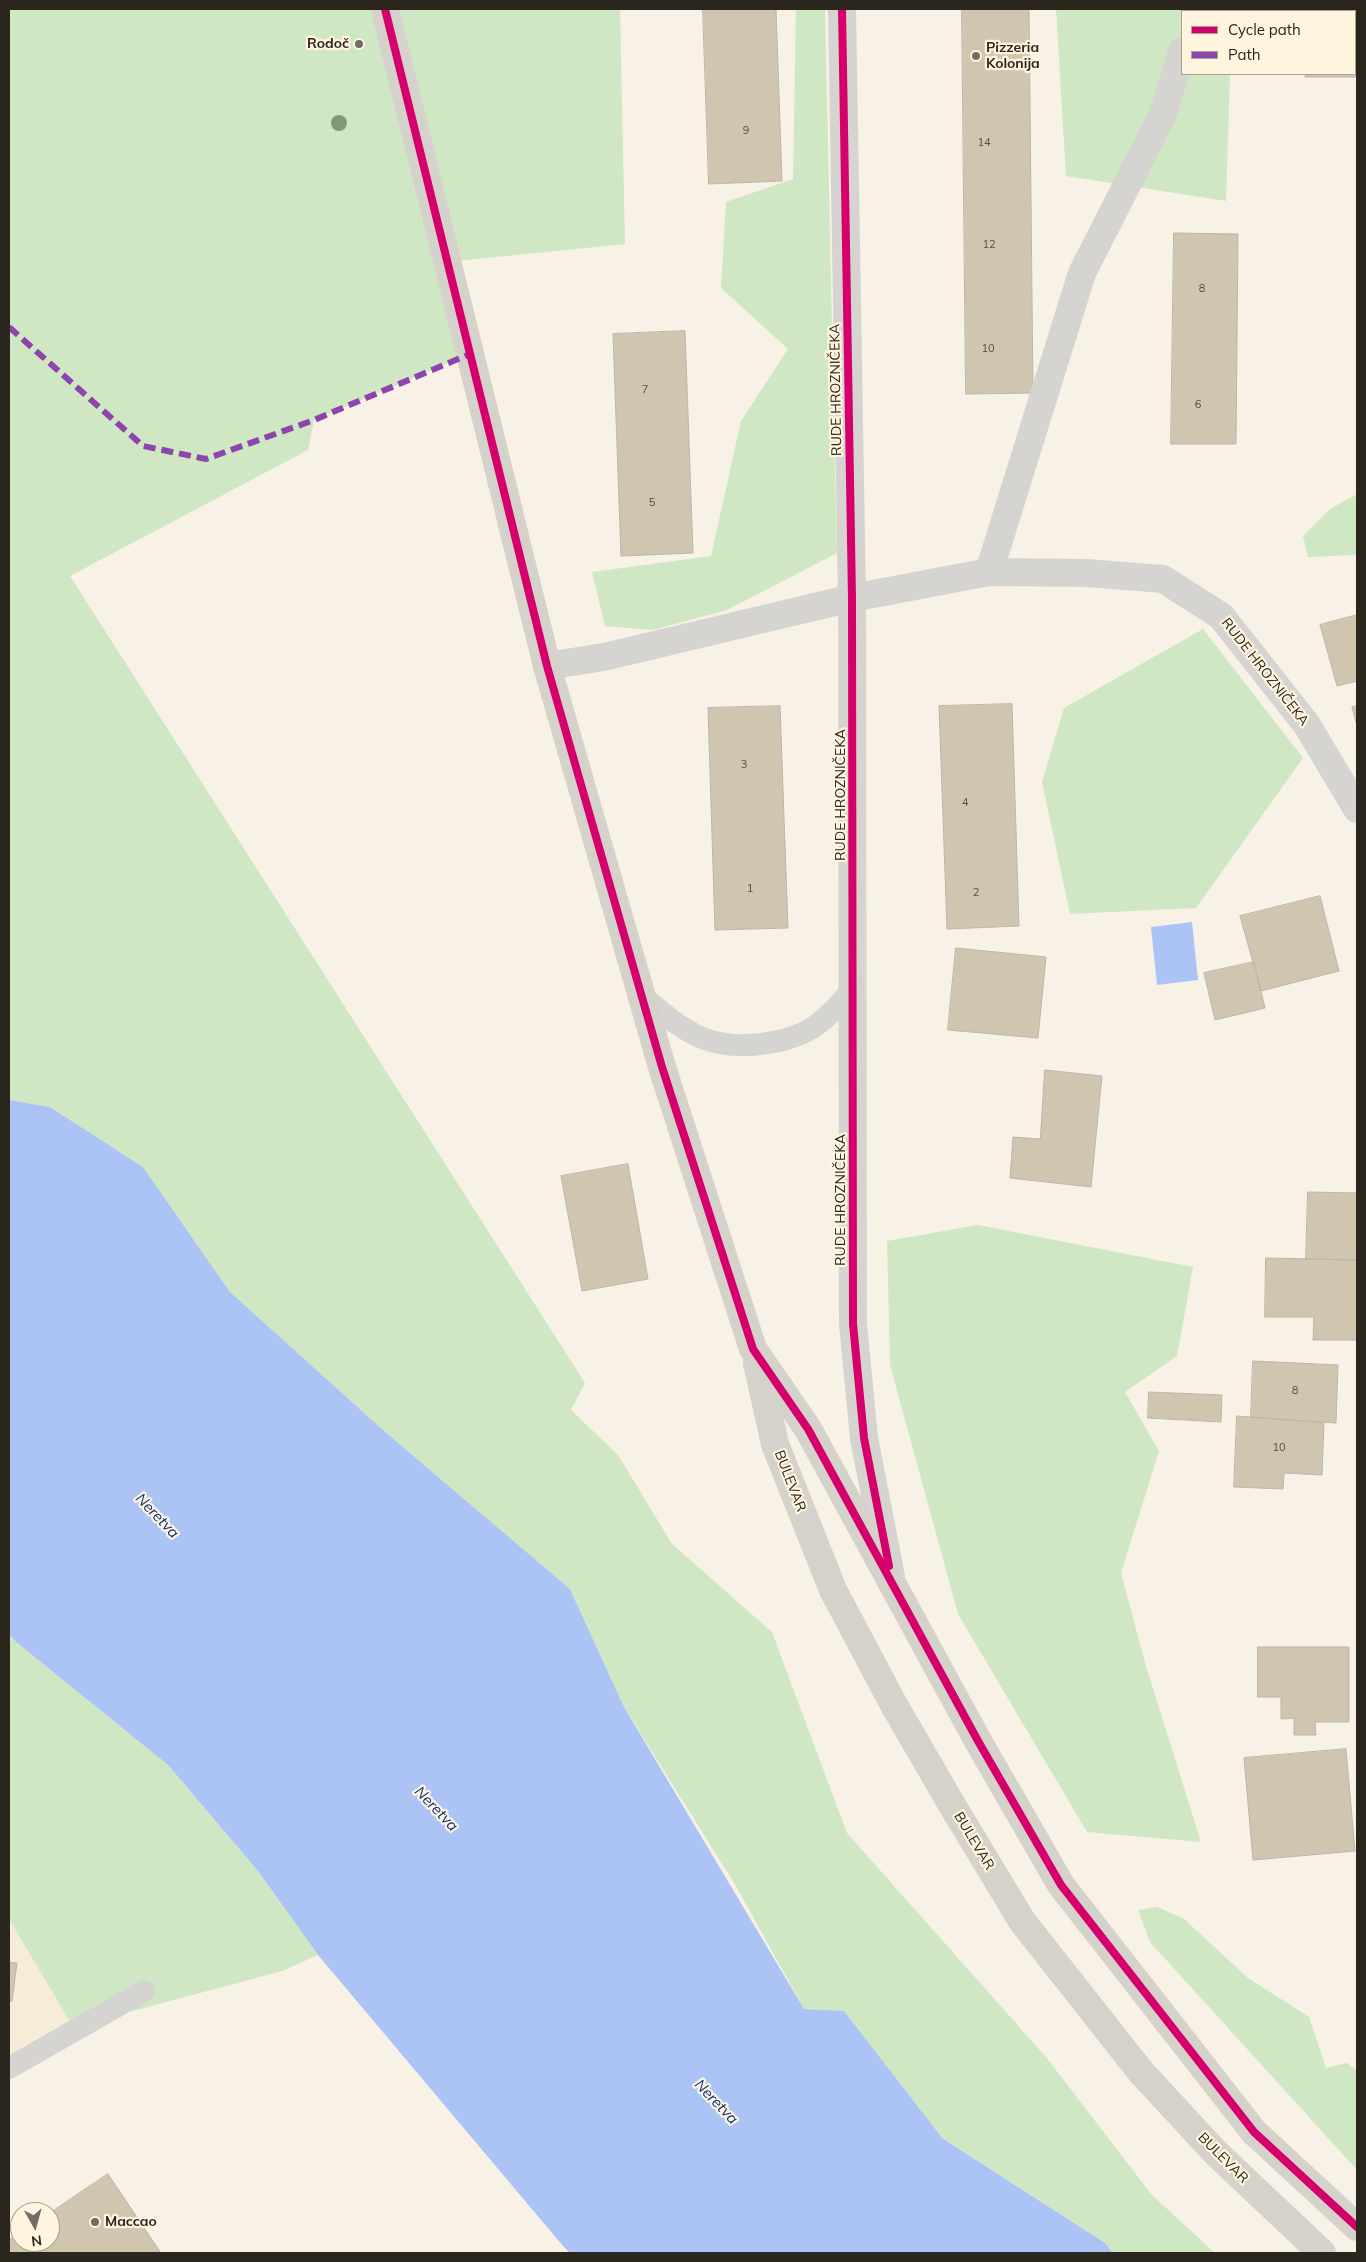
<!DOCTYPE html>
<meta charset="utf-8">
<style>
body{margin:0}
#map{position:relative;width:1366px;height:2262px;overflow:hidden;background:#f7f1e6;font-family:Mulish,sans-serif}
canvas{display:block}
.frame{position:absolute;inset:0;border:10px solid #2a261e;pointer-events:none}
.legend{position:absolute;left:1181px;top:10px;width:175px;height:65px;box-sizing:border-box;background:#fff4de;border:1px solid #aaa291;margin:0;padding:6px 9px;list-style:none;font-size:15px;color:#2a261e}
.legend li{display:flex;align-items:center;gap:10px;height:25px}
.legend b{width:25px;border:1px solid #aaa291}
.north{position:absolute;left:10px;top:2202px;width:50px;height:50px;box-sizing:border-box;background:#fff4de;border:1px solid #aaa291;border-radius:50%;rotate:173deg;font-size:14px;font-weight:700;line-height:20px;text-align:center;color:#2a261e}
.north::after{content:'';display:block;margin:auto;width:18px;height:22px;background:#726d64;clip-path:polygon(50% 0,100% 100%,50% 72%,0 100%)}
</style>
<div id="map">
<canvas width="1366" height="2262"></canvas>
<div class="frame"></div>
<ul class="legend">
<li><b style="height:6px;background:#d6006c"></b>Cycle path</li>
<li><b style="height:6px;background:#8e44ad"></b>Path</li>
</ul>
<div class="north">N</div>
</div>
<script>
const ctx = document.querySelector('canvas').getContext('2d');
ctx.lineJoin = 'round';
function paint(path, color) { ctx.fillStyle = color; ctx.fill(path, 'evenodd'); }
function strokePath(path, color, width, dash) { ctx.strokeStyle = color; ctx.lineWidth = width; ctx.lineCap = dash ? 'butt' : 'round'; ctx.setLineDash(dash || []); ctx.stroke(path); }
function write(font, color, halo, rows, align = 'center') {
  ctx.font = font + ' Mulish,sans-serif'; ctx.lineWidth = 4.5; ctx.setLineDash([]); ctx.textBaseline = 'middle'; ctx.strokeStyle = halo; ctx.fillStyle = color; for (const [text, x, y, turn = 0] of rows) {
    ctx.save(); ctx.translate(x, y); ctx.rotate((+turn || 0) * Math.PI / 180); ctx.textAlign = isNaN(turn) ? turn : align; if (halo) ctx.strokeText(text, 0, 0); ctx.fillText(text, 0, 0); ctx.restore();
  }
}
const built = new Path2D(`
 M9 1919 73 2027 9 2066Z`);
const green = new Path2D(`
 M9 9H620L625 244 447 262 470 354 314 420 308 450 70 576 585 1383 571 1410 618 1455 672 1544 772 1632 847 1833 1046 2057 1152 2195 1215 2253H1113L1105 2243 938 2135 844 2011 804 2009 736 1886 624 1707 570 1589 383 1430 230 1292 143 1167 50 1107 9 1100Z
 M796 9H825L837 553 727 610 653 630 605 626 592 572 711 556 741 421 788 349 721 288 726 202 793 179Z
 M1056 9H1208L1209 11H1182V74H1230L1226 201 1066 176Z
 M1357 494V555L1308 557 1303 536 1330 509Z
 M1203 629 1303 758 1196 908 1070 914 1042 782 1064 708Z
 M978 1225 1193 1267 1177 1356 1125 1392 1159 1451 1121 1573 1146 1666 1201 1842 1087 1832 958 1614 890 1365 887 1241Z
 M9 1634 16 1642 168 1765 258 1871 318 1955 282 1971 73 2027 9 1919Z
 M1157 1907 1184 1919 1248 1978 1309 2017 1326 2068 1347 2063 1357 2071V2170L1150 1942 1138 1910Z`);
const water = new Path2D(`
 M1192 922 1198 980 1157 985 1151 927Z
 M9 1100 50 1107 143 1167 230 1292 383 1430 570 1589 624 1707 804 2009 844 2011 942 2138 1105 2243 1113 2253H570L563 2246 318 1955 258 1871 168 1765 16 1642 9 1634Z`);
const building = new Path2D(`
 M703 9H776L782 181 709 184Z
 M962 9H1029L1033 393 966 394Z
 M1304 9H1357V77H1305V74H1355V11H1304Z
 M1174 233 1238 234 1236 444H1171Z
 M685 331 693 553 621 556 613 334Z
 M1357 615V681L1337 686 1320 625Z
 M1012 704 1019 926 947 929 939 706Z
 M780 706 788 928 715 930 708 708Z
 M1357 706V726L1352 707Z
 M1320 896 1339 971 1261 991 1240 916Z
 M956 948 1046 957 1038 1038 948 1030Z
 M1254 962 1265 1008 1215 1020 1204 973Z
 M1045 1070 1102 1076 1091 1187 1010 1178 1013 1137 1040 1139Z
 M628 1164 648 1279 582 1291 561 1176Z
 M1308 1192 1357 1193V1260L1306 1259Z
 M1266 1258 1357 1260V1340H1313L1314 1317H1265Z
 M1253 1361 1338 1365 1336 1423 1251 1417Z
 M1149 1392 1222 1395 1221 1422 1148 1418Z
 M1237 1416 1324 1423 1322 1475 1284 1473 1283 1489 1234 1487Z
 M1258 1647H1349V1722H1315L1316 1735H1294V1718L1281 1719V1697H1258Z
 M1346 1749 1355 1851 1253 1860 1244 1758Z
 M9 1962 17 1963 12 2001H9Z
 M108 2174 161 2253H9V2240L20 2232V2242H50V2213Z`);
const service = new Path2D(`
 M641 995C660 1011 678 1027 700 1037 733 1052 790 1045 818 1024 831 1014 843 1001 853 988
 M9 2068 144 1991`);
const minor = new Path2D(`
 M842 9 852 598 853 1324 864 1438 891 1577
 M1195 11V9
 M989 572 1082 273 1163 114 1182 51
 M547 666 604 657 852 598 989 572 1086 573 1163 579 1221 616 1307 725 1357 809`);
const secondary = new Path2D(`
 M385 9 547 666 662 1067 753 1349 808 1429 978 1741 1061 1885 1254 2132 1357 2227
 M757 1363 775 1444 833 1590 894 1705 952 1805 1022 1921 1141 2072 1216 2153 1322 2253`);
const quiet = new Path2D(`
 M9 327 143 446 206 459 314 420 470 354`);
const cycleway = new Path2D(`
 M385 9 547 666 662 1067 753 1349 808 1429 978 1741 1061 1885 1254 2132 1357 2227
 M842 9 852 598 853 1324 864 1438 889 1566`);
const trees = [
 [339,123]
];
const markers = [
 [359,44,5,"#726d64"],
 [976,56,5,"#726d64"],
 [95,2222,5,"#726d64"]
];
const numberNames = [
 ["9",746,131],
 ["14",984,143],
 ["12",989,245],
 ["8",1202,289],
 ["10",988,349],
 ["7",645,390],
 ["6",1198,405],
 ["5",652,503],
 ["3",744,765],
 ["4",965,803],
 ["1",750,889],
 ["2",976,893],
 ["8",1295,1391],
 ["10",1279,1448]
];
const poiNames = [
 ["Rodoč",349,44,"right"],
 ["Pizzeria",986,48],
 ["Kolonija",986,64],
 ["Maccao",105,2222]
];
const streetNames = [
 ["RUDE HROZNIČEKA",836,390,-91],
 ["RUDE HROZNIČEKA",1265,672,52],
 ["RUDE HROZNIČEKA",841,795,-90],
 ["RUDE HROZNIČEKA",841,1200,-90],
 ["BULEVAR",790,1481,69],
 ["BULEVAR",974,1841,59],
 ["BULEVAR",1223,2158,45]
];
const waterNames = [
 ["Neretva",157,1516,46],
 ["Neretva",436,1809,46],
 ["Neretva",716,2102,46]
];
paint(built, '#f6ecd7');
paint(green, '#cfe8c3');
paint(water, '#abc4f5');
paint(building, '#d0c6b0');
strokePath(building, '#bbb6ad', 1);
strokePath(service, '#d5d4d1', 22);
strokePath(minor, '#d5d4d1', 28);
strokePath(secondary, '#d5d2cb', 28);
strokePath(quiet, '#8e44ad', 6, [12, 6]);
strokePath(cycleway, '#d6006c', 8);
ctx.fillStyle = '#7c9b70';
for (const [x, y] of trees) { ctx.beginPath(); ctx.arc(x, y, 8, 0, 2 * Math.PI); ctx.fill(); }
for (const [x, y, r, color] of markers) { const dot = new Path2D(); dot.arc(x, y, r, 0, 2 * Math.PI); ctx.fillStyle = color; ctx.fill(dot); strokePath(dot, '#fff4de', 2); }
write('11px', '#544e42', null, numberNames);
write('bold 14px', '#2a261e', '#fff4de', poiNames, 'left');
write('14px', '#2a261e', '#fff4de', streetNames);
write('italic 15px', '#082c7f', '#fff4de', waterNames);
</script>
